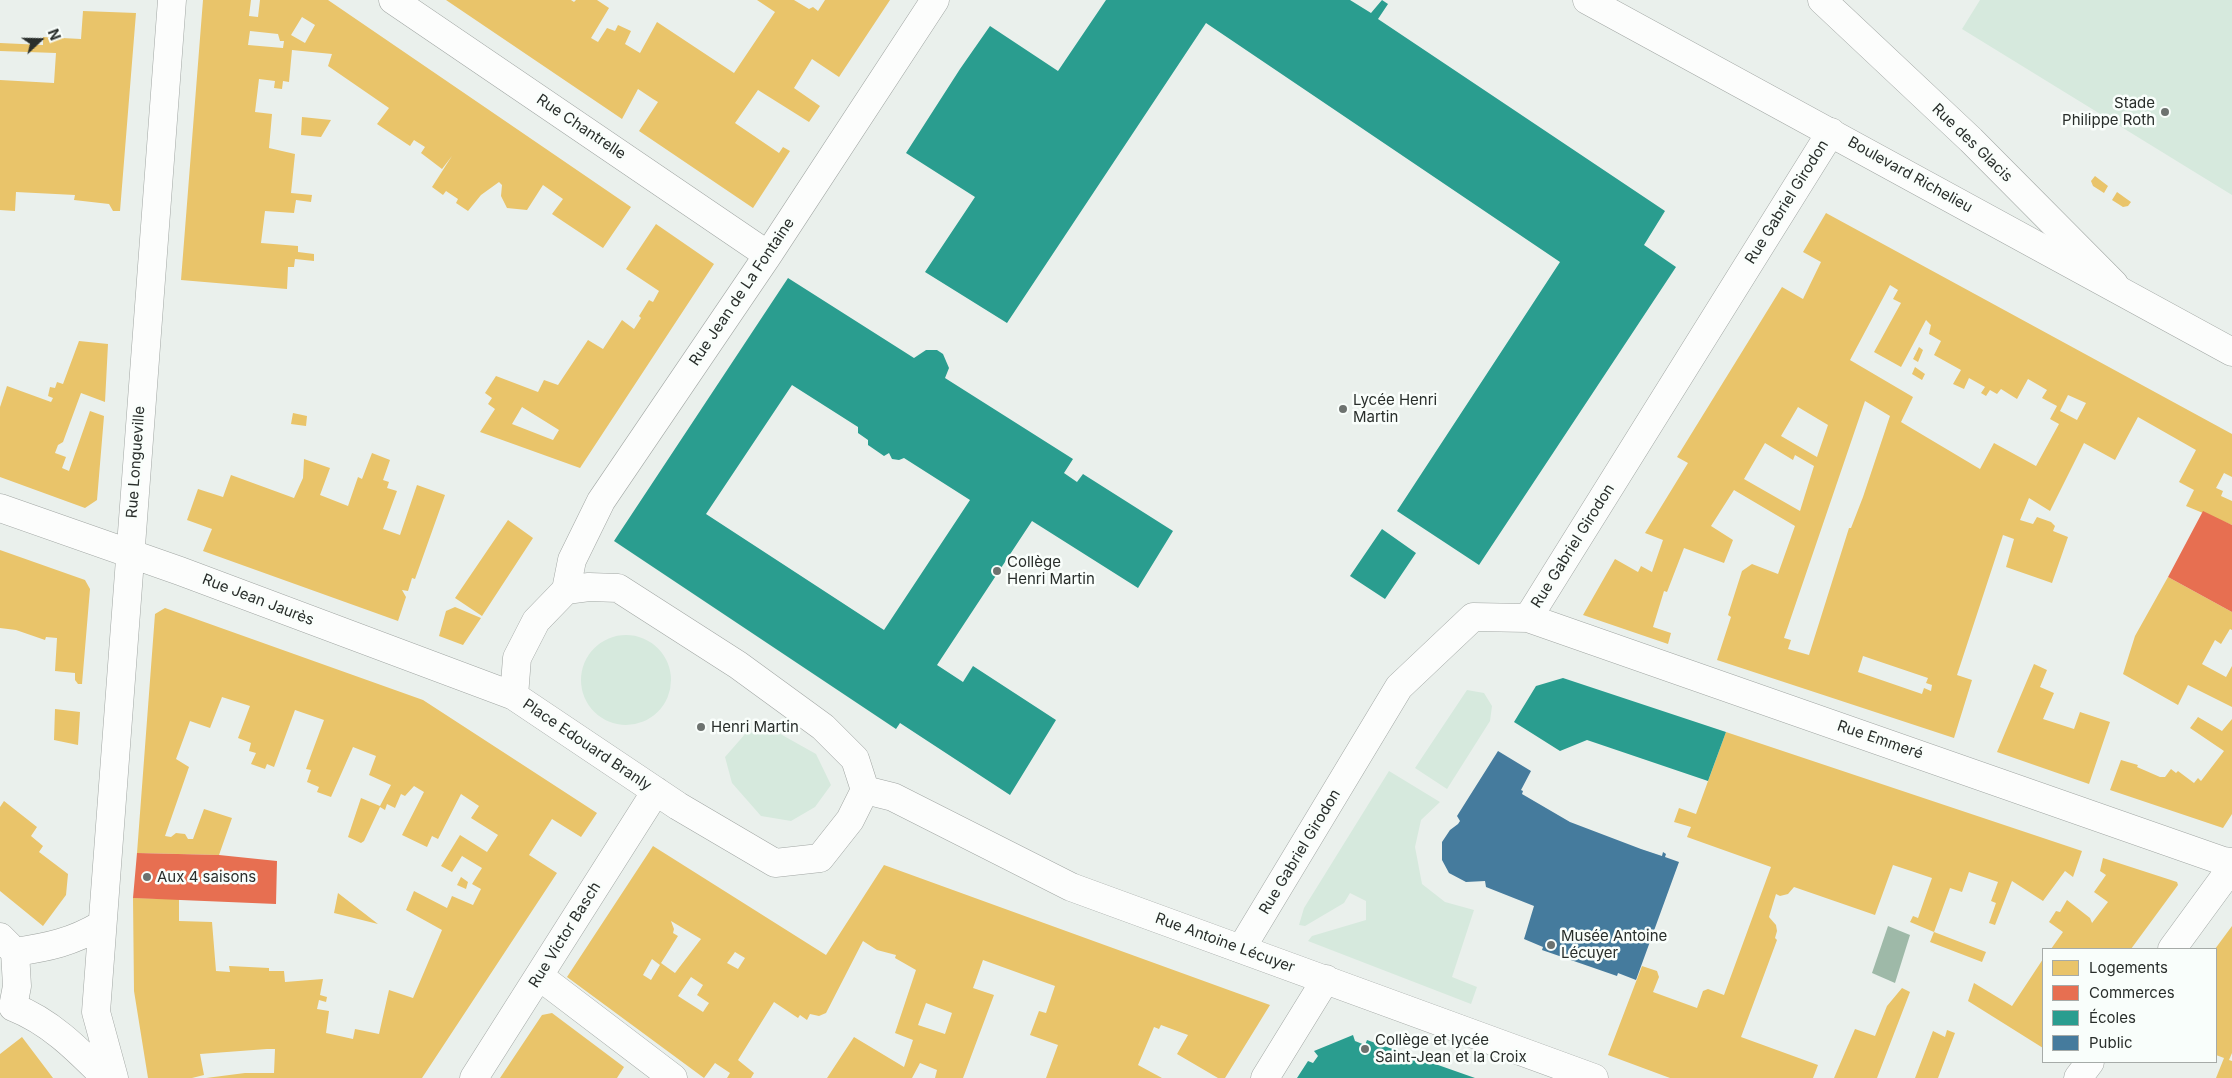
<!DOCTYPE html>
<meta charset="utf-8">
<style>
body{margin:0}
#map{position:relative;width:2232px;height:1078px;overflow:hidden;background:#eaf0ec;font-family:Inter,sans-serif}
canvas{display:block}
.legend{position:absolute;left:2042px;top:948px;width:175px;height:115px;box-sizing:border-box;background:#f9fefb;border:1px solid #a6aba8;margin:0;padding:6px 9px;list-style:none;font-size:15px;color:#292e2b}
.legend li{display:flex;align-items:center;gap:10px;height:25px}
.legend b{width:25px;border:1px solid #a6aba8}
.north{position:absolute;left:15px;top:15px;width:50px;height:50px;-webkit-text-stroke:4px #f9fefb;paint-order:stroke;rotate:69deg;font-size:14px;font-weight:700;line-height:20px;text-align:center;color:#292e2b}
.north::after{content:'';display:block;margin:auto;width:18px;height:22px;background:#292e2b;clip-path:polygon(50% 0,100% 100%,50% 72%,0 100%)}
</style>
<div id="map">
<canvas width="2232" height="1078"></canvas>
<ul class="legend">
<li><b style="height:14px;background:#e9c46a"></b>Logements</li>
<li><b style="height:14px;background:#e76f51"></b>Commerces</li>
<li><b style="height:14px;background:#2a9d8f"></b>Écoles</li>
<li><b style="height:14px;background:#457b9d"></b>Public</li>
</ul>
<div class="north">N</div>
</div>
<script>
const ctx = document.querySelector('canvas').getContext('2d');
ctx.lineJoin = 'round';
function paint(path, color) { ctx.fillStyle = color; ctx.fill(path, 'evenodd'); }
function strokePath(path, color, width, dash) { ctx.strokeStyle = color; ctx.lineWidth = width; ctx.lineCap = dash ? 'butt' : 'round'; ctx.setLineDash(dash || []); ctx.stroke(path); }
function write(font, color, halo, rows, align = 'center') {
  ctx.font = font + ' Inter,sans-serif'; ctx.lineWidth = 5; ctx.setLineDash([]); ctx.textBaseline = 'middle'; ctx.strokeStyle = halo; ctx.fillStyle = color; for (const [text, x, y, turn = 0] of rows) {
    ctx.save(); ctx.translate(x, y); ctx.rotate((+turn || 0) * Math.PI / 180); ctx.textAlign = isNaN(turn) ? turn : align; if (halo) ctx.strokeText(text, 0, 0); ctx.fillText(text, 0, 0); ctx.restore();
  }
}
const green = new Path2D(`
 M1980 0H2232V195L1962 29Z
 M581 680a45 45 0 1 1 90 0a45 45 0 1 1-90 0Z
 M1467 690 1484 693 1492 706 1490 721 1447 789 1415 768Z
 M775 731 816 754 831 785 815 807 791 821 761 816 732 783 725 757 746 733Z
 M1389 771 1440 802 1421 820 1415 847 1422 884 1445 902 1474 910 1452 977 1477 987 1471 1004 1308 941 1312 936 1366 920V901L1350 893 1344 903 1305 926 1299 925 1304 908Z`);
const water = new Path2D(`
 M1888 926 1910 935 1895 983 1872 973Z`);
const homes = new Path2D(`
 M203 0H251L249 16 258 17 260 0H328L631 207 603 248 552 214 563 199 543 185 527 210 507 208 501 196 502 185 499 182 481 195 468 211 456 203 458 199 446 191 443 195 432 187 452 156 442 169 421 153 425 147 414 140 410 146 377 124 389 108 328 66 332 54 292 50 289 82 283 81 282 89 274 88 275 81 259 79 255 112 272 114 269 148 295 154 291 193 312 195 311 202 296 200 294 213 265 211 261 243 298 246V252L314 254V261L295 259 294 267H288L287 289 181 280ZM302 17 315 25 305 43 291 35ZM250 31 278 34 280 41H284L283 48 248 45Z
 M446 0H571L574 2 576 0H597L609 8 591 38 598 42 607 28 615 31 618 25 631 31 625 44 640 53 657 22 734 73 775 12 757 0H794L809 9 813 7 818 11 825 0H890L839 77 812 59 794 88 820 106 809 122 758 90 735 123 779 153 783 147 790 151 753 208 639 131 658 102 653 99 638 89 622 119Z
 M83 11 136 13 120 211H113L109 204 74 200 75 195 16 192 15 211 0 210V80L54 83 56 53 0 51V43L43 45V37L81 39Z
 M302 117 331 120 321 137 301 135Z
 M2095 176 2108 186 2104 193 2093 186 2091 181Z
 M2117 192 2131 202 2128 206 2123 207 2112 200Z
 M1826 213 2232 434V477L2224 473 2216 488 2223 491 2221 496 2232 501V525L2186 506 2194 490 2179 482 2196 450 2138 417 2115 460 2084 443 2050 511 2029 498 2020 520 2033 524 2037 517 2051 522 2055 526 2053 531 2068 537 2052 583 2006 567 2014 539 2003 535 1957 675 1972 680 1954 738 1717 660 1731 617 1728 615 1742 571 1752 564 1778 574 1795 526 1734 490 1711 526 1733 540 1724 563 1684 548 1667 592 1664 591 1653 627 1671 633 1668 644 1583 615 1615 559 1638 572 1641 566 1652 572 1663 540 1645 533 1688 463 1677 457 1782 287 1803 299 1821 262 1803 252ZM1890 285 1898 290 1893 299 1901 303 1874 352 1901 367 1926 320 1931 325 1929 334 1941 341 1934 355 1961 370 1953 384 1964 389 1969 378 1985 387 1981 393 1986 396 1990 390 1997 394 2001 389 2017 399 2028 379 2047 390 2042 398 2057 406 2050 419 2059 424 2036 466 1994 443 1980 469 1901 422 1913 397 1850 360ZM2068 395 2086 403 2077 420 2060 411ZM1865 401 1890 416 1863 497 1851 528H1849L1809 655 1788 649 1791 640 1784 638ZM1798 407 1828 425 1817 457 1781 436ZM1765 443 1793 460 1795 455 1814 466 1800 511 1744 479ZM1863 656 1928 678 1926 683 1932 685 1931 691 1924 688 1922 694 1858 672Z
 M656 224 714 264 580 468 480 432 495 409 488 404 492 398 485 393 496 376 538 392 544 380 558 385 588 340 603 349 622 320 634 329 641 318 639 316 649 300 653 302 659 291 626 269ZM522 407 559 430 553 440 512 424Z
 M79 341 108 344 105 402 81 393 63 442 58 445 55 453 66 457 62 468 69 471 90 411 104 416 97 500 85 508 0 477V407L7 386 51 402 53 398 48 396 50 387 55 388 57 382 63 384Z
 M1919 347 1923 350 1918 362 1913 359Z
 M1915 367 1925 374 1922 380 1912 374Z
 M293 413 307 416 306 426 291 424Z
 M372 453 390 460 383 480 389 482 387 488 397 491 383 529 400 535 417 485 445 495 415 579 412 578 408 591 402 590 406 597 398 621 203 551 212 529 187 520 198 489 223 497 231 475 294 498 303 478 304 459 330 468 320 495 348 506 358 477 362 479Z
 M508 520 533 538 482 616 455 598Z
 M0 550 85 580 90 589 82 684H78L75 680V673L55 671 57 638 46 637 45 640 16 630 0 628Z
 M2168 577 2232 612V630L2230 629 2221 644 2215 640 2202 664 2226 677 2232 666V707L2188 685 2178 705 2123 674 2135 636Z
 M455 607 481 618 463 645 439 636 446 611Z
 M165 608 423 700 597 813 581 837 552 819 529 855 557 873 422 1078H206L245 1073H274L275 1049H267L200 1054 204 1075 192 1078H148L134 991 133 898 179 899V921L212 922 216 971 230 972 229 966 269 968V971H284L285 982 323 979 320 995 327 997 326 1002 319 1000 317 1009 329 1011 326 1033 353 1039 355 1029 379 1034 389 990 413 998 442 930 406 910 414 891 447 908 452 896 473 905 481 889 472 884 482 868 462 856 452 872 441 866 460 835 487 852 498 835 471 818 479 806 461 794 438 839 432 836 427 847 402 835 424 792 414 786 405 796 401 794 395 808 387 804 385 810 380 807 364 841 361 843 348 837 361 798 380 806 391 785 369 775 376 756 353 747 331 797 317 792 319 787 307 782 311 770 306 769 324 720 295 710 274 767 267 764 265 769 251 764 256 753 249 751 251 743 238 738 250 706 222 697 210 728 190 721 176 759 189 767 165 836 171 837 176 833 185 834 188 839H193L204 809 232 818 219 855 137 853 155 614Z
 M2034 664 2047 670 2040 687 2054 693 2043 719 2074 729 2080 712 2110 722 2089 784 1997 752Z
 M55 709 80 712 78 745 54 740Z
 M2198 717 2222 731 2232 719V814L2223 828 2110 790 2121 760 2138 765 2137 767 2160 777H2165L2171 769 2176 773 2178 771 2194 783 2198 778 2201 781 2224 751 2190 728Z
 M1726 732 2082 851 2073 877 2065 871 2043 901 2012 881 1995 925 1989 923 1996 903 1991 901 1998 882 1969 872 1962 892 1950 888 1934 932 1910 922 1913 916 1918 918 1932 878 1893 865 1875 915 1794 887 1788 894 1780 896 1776 894 1769 917 1776 925 1777 931 1775 938 1777 940 1741 1037 1818 1065 1813 1078H1670L1608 1055 1642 966 1657 971 1659 977 1653 992 1697 1008 1703 991 1708 989 1724 995 1771 867 1687 837 1691 827 1674 822 1679 808 1696 814Z
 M4 801 37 827 31 836 43 846 39 852 68 874 66 895 43 926 0 891V807Z
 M653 846 826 955 884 865 1270 1005 1225 1078H1218L1177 1054 1188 1035 1161 1025 1159 1029 1154 1027 1138 1065 1162 1078H1046L1058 1045 1030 1035 1039 1011 1046 1013 1055 986 983 960 973 988 994 995 963 1078H935L937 1070 920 1063 912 1078H827L854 1037 904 1067 913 1040 895 1033 916 970 895 958 896 955 877 950 863 941 826 1013 819 1016 810 1014 807 1020 800 1015 798 1018 774 1002 738 1060 754 1073 751 1078H727L730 1073 715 1063 704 1078 567 977ZM671 921 701 939 675 973 661 963 678 936 673 933 674 929ZM735 952 745 958 738 969 727 963ZM652 959 660 965 651 980 643 975ZM691 977 703 985 697 995 709 1003 703 1012 678 996ZM926 1003 952 1013 945 1034 918 1025Z
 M2103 858 2177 882 2178 885 2131 949H2051L2063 932 2049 922 2056 911 2060 912 2067 900 2090 918 2092 923 2108 902 2094 892 2106 875 2100 871Z
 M461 877 468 882 466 889 457 885Z
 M338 893 378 924 334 913Z
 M2232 926V1053L2229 1060 2232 1061V1078H2216L2224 1058 2216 1055 2215 949Z
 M1934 932 1986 952 1982 962 1930 942Z
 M2043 959V1048L1968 1001 1974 983 2012 1006Z
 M1902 988 1910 992 1877 1078H1834L1855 1029 1875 1036 1887 1006Z
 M552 1013 624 1067 617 1078H500L542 1015Z
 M1947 1030 1955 1033 1938 1078H1915L1933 1031 1945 1037Z
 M22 1037 53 1078H0V1054Z`);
const shops = new Path2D(`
 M2203 511 2232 525V612L2168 577Z
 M137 853 219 855 277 861 276 904 133 898Z`);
const schools = new Path2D(`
 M1106 0H1350L1371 13 1382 0 1388 4 1378 19 1665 211 1644 245 1676 267 1479 565 1397 511 1560 262 1206 23 1007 323 925 272 975 197 906 153 960 69 990 26 1058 71Z
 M788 278 914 358 926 350H937L943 354 949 368 945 378 1073 459 1064 473 1077 482 1083 474 1173 531 1138 588 1032 521 937 665 963 682 973 666 1056 720 1010 795 900 723 896 729 614 541ZM792 385 858 427V433L868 440V445L884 456 889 453 892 459 899 460 904 458 970 500 884 630 706 514Z
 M1382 529 1416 553 1385 599 1350 576Z
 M1563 678 1726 732 1708 781 1587 740 1560 751 1514 722 1536 686Z
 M1353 1035 1355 1041 1365 1045 1367 1040 1475 1078H1297L1308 1061 1313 1063 1318 1056 1314 1051Z`);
const public = new Path2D(`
 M1498 751 1531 771 1521 790 1523 791 1522 794 1570 822 1641 849 1662 856 1663 852 1666 854 1665 857 1679 862 1636 980 1618 973 1617 976 1542 950 1543 947 1524 939 1534 906 1486 887 1485 881 1466 882 1449 873 1442 860V842L1450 830 1458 824 1460 821 1457 816Z`);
const street = new Path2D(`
 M393 0 768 255
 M1822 0 1971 140 2114 284
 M0 508 180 571 514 696
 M589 587 618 588 738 665 823 727 855 759 865 790 850 820 820 858 775 863 678 806 514 696 517 658 536 621 566 590Z
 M566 590 572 560 601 501 768 255 935 0
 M1528 618 2223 861 2232 862
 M865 790 893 797 1071 887 1594 1078
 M0 937 15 952C49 947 72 942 101 925
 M1241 949 1399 687 1473 617 1528 618 1831 132
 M2172 949 2232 867
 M539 976 673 1078
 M13 1007C51 1022 78 1050 106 1078
 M13 1007 17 986 15 952
 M114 1078 96 1012 172 0
 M474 1078 656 791
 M1265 1078 1326 979
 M2078 1078 2090 1062`);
const secondary = new Path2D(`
 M1587 0 2232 352`);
const markers = [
 [2165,112,5,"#6d726f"],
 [1343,409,5,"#6d726f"],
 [997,571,5,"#6d726f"],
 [701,727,5,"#6d726f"],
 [147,877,5,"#6d726f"],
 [1551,945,5,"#6d726f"],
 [1365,1049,5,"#6d726f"]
];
const poiNames = [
 ["Stade",2155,103,"right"],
 ["Philippe Roth",2155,120,"right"],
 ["Lycée Henri",1353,400],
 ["Martin",1353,417],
 ["Collège",1007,562],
 ["Henri Martin",1007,579],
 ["Henri Martin",711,727],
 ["Aux 4 saisons",157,877],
 ["Musée Antoine",1561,936],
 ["Lécuyer",1561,953],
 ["Collège et lycée",1375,1040],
 ["Saint-Jean et la Croix",1375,1057]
];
const streetNames = [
 ["Rue Chantrelle",581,127,34],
 ["Rue des Glacis",1972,143,44],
 ["Boulevard Richelieu",1910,175,29],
 ["Rue Gabriel Girodon",1787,202,-58],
 ["Rue Jean de La Fontaine",742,292,-56],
 ["Rue Longueville",136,462,-86],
 ["Rue Gabriel Girodon",1573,546,-58],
 ["Rue Jean Jaurès",258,600,21],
 ["Rue Emmeré",1880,740,19],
 ["Place Edouard Branly",587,745,34],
 ["Rue Gabriel Girodon",1300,852,-59],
 ["Rue Victor Basch",565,935,-58],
 ["Rue Antoine Lécuyer",1225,943,20]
];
paint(green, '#d6e9dd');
paint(water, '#9eb9a8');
paint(homes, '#e9c46a');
paint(shops, '#e76f51');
paint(schools, '#2a9d8f');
paint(public, '#457b9d');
strokePath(street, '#a1a6a3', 29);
strokePath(secondary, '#a1a6a3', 29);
strokePath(street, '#fcfdfc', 28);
strokePath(secondary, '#fcfdfc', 28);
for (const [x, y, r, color] of markers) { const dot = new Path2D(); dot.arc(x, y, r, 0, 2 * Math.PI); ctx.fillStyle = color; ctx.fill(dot); strokePath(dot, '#f9fefb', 2); }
write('15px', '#292e2b', '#f9fefb', poiNames, 'left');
write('15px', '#292e2b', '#f9fefb', streetNames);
</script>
